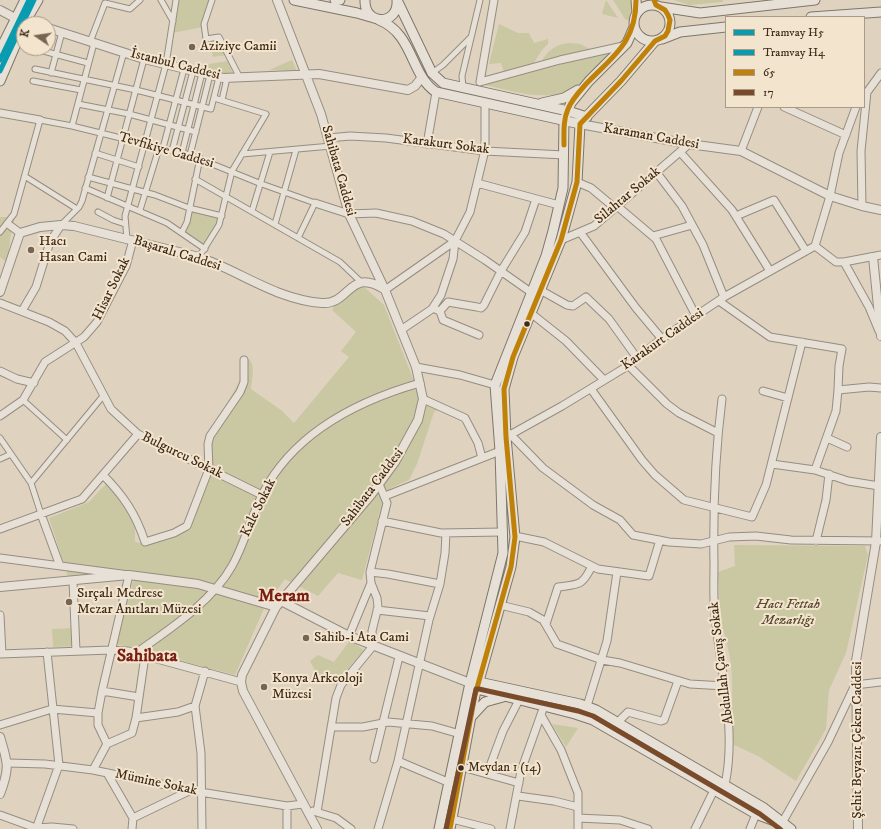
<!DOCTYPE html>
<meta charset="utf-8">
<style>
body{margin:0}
#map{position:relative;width:881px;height:829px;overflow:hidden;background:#dfd3c0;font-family:"IM FELL DW Pica",serif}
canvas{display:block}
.legend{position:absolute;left:725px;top:16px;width:140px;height:92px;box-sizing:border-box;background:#f3e4ce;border:1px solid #aa9a85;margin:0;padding:5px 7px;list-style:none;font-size:12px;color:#3d2a18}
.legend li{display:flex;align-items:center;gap:8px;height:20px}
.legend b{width:20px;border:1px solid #aa9a85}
.north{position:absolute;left:16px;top:16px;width:40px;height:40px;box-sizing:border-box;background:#f3e4ce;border:1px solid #aa9a85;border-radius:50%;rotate:283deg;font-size:11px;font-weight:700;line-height:16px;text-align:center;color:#3d2a18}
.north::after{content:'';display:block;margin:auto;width:14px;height:18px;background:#766553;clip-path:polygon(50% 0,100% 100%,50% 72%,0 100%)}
</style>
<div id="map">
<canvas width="881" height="829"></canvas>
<ul class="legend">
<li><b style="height:5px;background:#099cb0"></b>Tramvay H5</li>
<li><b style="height:5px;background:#099cb0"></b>Tramvay H4</li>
<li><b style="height:5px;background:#bf8107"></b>65</li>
<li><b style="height:5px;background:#7a4b2a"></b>17</li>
</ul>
<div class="north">K</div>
</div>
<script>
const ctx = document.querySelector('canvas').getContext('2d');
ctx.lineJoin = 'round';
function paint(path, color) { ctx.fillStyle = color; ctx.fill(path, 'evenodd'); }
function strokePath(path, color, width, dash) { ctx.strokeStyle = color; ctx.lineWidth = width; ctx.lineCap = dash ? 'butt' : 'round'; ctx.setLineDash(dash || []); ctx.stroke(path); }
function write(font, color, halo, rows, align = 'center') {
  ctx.font = font + ' "IM FELL DW Pica",serif'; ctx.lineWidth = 4; ctx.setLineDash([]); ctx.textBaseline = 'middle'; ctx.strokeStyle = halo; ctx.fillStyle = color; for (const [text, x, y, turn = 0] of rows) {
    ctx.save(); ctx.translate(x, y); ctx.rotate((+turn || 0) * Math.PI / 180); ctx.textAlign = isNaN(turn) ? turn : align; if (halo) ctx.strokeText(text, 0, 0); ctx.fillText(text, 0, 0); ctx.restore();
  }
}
const green = new Path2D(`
 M177 0H210L203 27 172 33Z
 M606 0 618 18 602 14Z
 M613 0H632V12L629 21 625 19Z
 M674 0H723V2L689 5Z
 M499 24 518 33H529L534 43 548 39V44L542 50 533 64 504 72 501 63 489 64Z
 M218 38 226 55 213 57 209 40Z
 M570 43 580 44 590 49 541 62C548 50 556 44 570 43Z
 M612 50C601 61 591 73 580 83 553 106 515 91 485 85Z
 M292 60 297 71 269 70Z
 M228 61 233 73 225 74 197 66Z
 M191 210 219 217 217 225 204 247 184 233Z
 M0 217H15L10 239 8 263 0 257Z
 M362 285 384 305 421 399 438 410 434 412 417 464 409 480 391 488 380 512 362 580 338 573 318 596 285 579 265 606 235 675 116 644 134 578 70 583 49 518 89 502 106 484 123 499 135 519V542L149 545 190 530 209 477 204 460 206 439 240 381 245 356C257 362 252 378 251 389L281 410 294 423 349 357 341 351 356 332 332 310 335 305Z
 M734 545 865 546 868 555 846 653 829 690 826 729 796 781 758 756 734 745C730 718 734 693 731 666 730 652 725 638 722 624 719 607 719 589 718 572L735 566Z
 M77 628 78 646 53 647 52 629Z
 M350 640 364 650 334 685 315 671 310 661 318 655 334 662Z
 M552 724 578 728 566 747Z`);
const pedestrian = new Path2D(`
 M161 0 173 21
 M212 0 204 24 206 39 219 37 240 78
 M90 42 105 3 130 9 140 0
 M36 49 88 63
 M35 69 136 90 211 109 219 77
 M51 73 62 32
 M432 73 443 65 471 37
 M33 81 81 90
 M463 88 462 76 480 0
 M222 100 227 78
 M78 104 129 114 196 132
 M72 126 94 43
 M163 148 184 69
 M172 151 193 71
 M95 153 139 167
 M182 153 202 73
 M242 154 331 146
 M190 155 210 75
 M26 177 77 209
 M88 177 155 195 189 208 222 216
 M195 179 340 262 361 282
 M85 188 167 223 205 249
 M107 198 144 59
 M140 210 159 148
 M252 211 270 152
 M98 212 113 220 125 224
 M275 224 296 150
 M61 225 79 207 82 201 124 52
 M0 232 14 214 40 120 72 126 190 155 259 183 315 203 298 238
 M182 232 187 222 200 158
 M127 239 125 216 166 64 176 0
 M199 257 219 225 232 171 266 114 214 98
 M23 400 67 440
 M0 438 31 483 41 514
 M0 459 11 454
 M31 483 103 396`);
const minor = new Path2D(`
 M494 0 480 82 560 60 623 46
 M865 95 881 73
 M784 107 846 135
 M0 113 40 120
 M328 138 350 136 386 138 485 151 564 155
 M427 144 436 92
 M741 151 758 107
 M680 152 732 210 770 271
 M657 173 682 206 703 245 724 297
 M577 182 591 188 615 208
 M477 183 559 205
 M315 203 349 214 376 213 412 221 444 234 485 260 532 293
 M617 206 656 239 696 316
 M862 206 861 151 867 92
 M736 216 774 200 806 251
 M8 224 20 233
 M580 232 636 308 662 339
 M653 236 692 225
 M561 240 594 226 689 144
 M815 246 830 196 839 153 856 107
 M815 246 836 262H844L881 255
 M844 262 869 307 879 331
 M385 290 455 241
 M542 291 567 305 573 306 586 297 609 319 637 358
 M719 301 770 337 842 349 839 366 838 390
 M0 303 49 322 65 331 76 343 111 409 138 434 262 495
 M437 310 440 311 443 320 479 335
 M22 311 36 287 50 242 61 225
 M440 311 448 302 477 307 481 308 484 305 501 271 525 232 536 199
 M532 314 566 341 604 380
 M401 330 432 309 441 295 453 259 455 241 470 212 485 150V103
 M628 365 667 404 679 413 718 433
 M416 367 460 375 495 385
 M0 371 17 379 34 383
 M591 389 642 460 655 475 684 500 752 517 766 485 802 342
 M763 391 788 398
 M423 399 465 418 478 443 482 458
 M722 399C715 454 713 509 714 565 714 581 713 598 715 614 720 671 737 728 725 785
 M0 416 23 400 45 362 84 337 97 322 126 266 133 240
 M510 434 543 468 593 505 620 520 633 535 669 542 701 544 729 537 756 536 791 540 881 541
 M508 436 562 406 626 367 660 340 724 297 815 246
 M827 438 847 447
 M772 464 815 470 836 411 838 390 869 387 881 388
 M815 470 848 481 879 486
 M103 475C123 495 136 514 145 542L174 533 187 526 209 469 208 444 210 436 240 392 244 382V360
 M385 496 500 451
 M41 514 60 566
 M382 521 441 533 503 532
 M0 529 82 499 138 434
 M515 536 544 542 598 569 649 576 660 540
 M816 541 826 500 829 474
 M0 558 129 575 102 691 98 713V725L107 744
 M370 572 388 574 440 584
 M73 581 76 651
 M500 605 529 612 543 620 557 644 602 660 620 663 690 684 725 686
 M377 610 430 616
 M0 615 2 654
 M546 624 558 587C580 584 582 586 592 566
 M349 636 371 583 370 572 387 503 379 484
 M136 653C168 630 212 602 232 566 245 543 251 516 263 493 294 433 357 401 420 383
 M0 654 111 650 128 651 241 682
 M102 691 139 697
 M587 706 607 641 617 572
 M541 715 561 750 578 793V829
 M136 718 178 712 195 706
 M618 722 628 712 661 721 664 720 678 681
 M0 725 52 709 98 713
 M331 727H363L388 722 432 726 460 734
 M374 759 399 657
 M398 761 450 783
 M8 763 45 764 93 770 200 792 287 806 303 804
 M462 767 519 783
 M93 770 107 744 132 733 136 718 145 656
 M107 773 133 818 132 829
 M487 774 503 731 519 700
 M518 796 554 801 578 807
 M313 811 336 818 351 829
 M317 812 336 698 341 685 373 646 372 631 378 607 377 598 371 583
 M0 815 36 828 52 827 73 829
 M133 818 191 790
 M578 818 620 820 648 829
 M452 819 491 829
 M782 823 828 742 855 685 881 682
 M36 829 59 765 47 652
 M202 829 201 753 195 706 205 671
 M287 829V806
 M378 829 398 761 429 620 440 584 445 553 446 533
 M510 829 521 771 544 706
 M695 829 714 790
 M750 829 756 814`);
const tertiary = new Path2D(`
 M277 0 321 114 349 214 385 290 416 367 423 399 418 420 395 462 371 495 276 607 242 675 241 682 243 691 317 829
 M0 10 15 18
 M26 21 35 24
 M48 28 144 59 223 78 319 74 408 90 415 86 422 77
 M580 124 689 144 741 151 830 196 862 206 881 210
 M873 257 881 336
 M0 292 20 233 40 227 61 225 74 226 199 257C240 271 277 300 322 303 350 305 349 267 384 289
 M0 587 129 575 198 584 276 607
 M281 601 349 636 470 683
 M0 737C8 763 10 768 0 794
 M858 829 856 661 876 542 881 437`);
const secondary = new Path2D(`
 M294 0 357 13 374 18
 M335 0H340
 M365 0C364 26 399 26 397 0
 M397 0 432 73 443 83 568 111 587 117
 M636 0 637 13
 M634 23a18 18 0 1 1 36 0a18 18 0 1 1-36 0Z
 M661 7 700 13 815 0
 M811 17 881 12
 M379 20C414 34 410 75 436 92L580 124
 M24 24 38 0
 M662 39 680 32 726 27
 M0 50 25 0
 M0 81 24 25
 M542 103 564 98 578 90
 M583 120 621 81 655 41
 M474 683 479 682 580 704 596 710 764 808 791 829
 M473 685 477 689 575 714 593 720 756 814 780 823
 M472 716 485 702 503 697
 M439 829 470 683 503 553 500 451 495 385 546 256 553 231 563 188 564 120 571 103 589 81 627 43 634 27
 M450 829 475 695 511 567 515 537 506 437 504 389 513 357 561 240 577 182 580 124`);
const bus1 = new Path2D(`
 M564 145C564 133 563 120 568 109 572 99 580 91 586 84 613 56 636 43 636 0
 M450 829 475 695 511 567 515 537 506 437 504 389 513 357 561 240 577 182 580 124 621 81 655 41 665 36 668 31 670 20 668 15 665 10 656 5 654 0`);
const bus2 = new Path2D(`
 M446 829 476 689H479L578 711 593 716 760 814 780 829`);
const tram1 = new Path2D(`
 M0 71 34 0`);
const tram2 = new Path2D(`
 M0 60 29 0`);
const markers = [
 [192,47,4,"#766553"],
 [31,250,4,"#766553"],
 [527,324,3.5,"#3d2a18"],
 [69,602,4,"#766553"],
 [306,638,4,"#766553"],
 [264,687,4,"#766553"],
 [461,768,3.5,"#3d2a18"]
];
const busNames = [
 ["Meydan 1 (14)",468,768]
];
const poiNames = [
 ["Aziziye Camii",200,47],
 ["Hacı",39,242],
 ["Hasan Cami",39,258],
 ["Sırçalı Medrese",77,594],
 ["Mezar Anıtları Müzesi",77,610],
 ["Sahib-i Ata Cami",314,638],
 ["Konya Arkeoloji",272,679],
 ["Müzesi",272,695]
];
const streetNames = [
 ["İstanbul Caddesi",175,65,14],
 ["Karaman Caddesi",651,137,10],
 ["Karakurt Sokak",446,145,7],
 ["Tevfikiye Caddesi",166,151,16],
 ["Sahibata Caddesi",338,171,74],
 ["Silahtar Sokak",628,196,-40],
 ["Başaralı Caddesi",177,254,17],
 ["Hisar Sokak",112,289,-64],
 ["Karakurt Caddesi",663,340,-35],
 ["Bulgurcu Sokak",182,456,26],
 ["Sahibata Caddesi",373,488,-53],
 ["Kale Sokak",259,508,-64],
 ["Abdullah Çavuş Sokak",722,663,-97],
 ["Şehit Beyazıt Çeken Caddesi",858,740,-90],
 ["Mümine Sokak",156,783,12]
];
const parkNames = [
 ["Hacı Fettah",788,605],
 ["Mezarlığı",788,621]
];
const districtNames = [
 ["Meram",284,597],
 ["Sahibata",147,657]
];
paint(green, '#cac7a3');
strokePath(pedestrian, '#968d81', 7);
strokePath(minor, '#968d81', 9);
strokePath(tertiary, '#968d81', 10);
strokePath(secondary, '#7f766a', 11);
strokePath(pedestrian, '#e6e0d6', 5);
strokePath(minor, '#e6e0d6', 7);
strokePath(tertiary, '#e6e0d6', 8);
strokePath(secondary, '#e6e0d6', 9);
strokePath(bus1, '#bf8107', 5);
strokePath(bus2, '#7a4b2a', 5);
strokePath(tram1, '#099cb0', 5);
strokePath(tram2, '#099cb0', 5);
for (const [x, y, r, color] of markers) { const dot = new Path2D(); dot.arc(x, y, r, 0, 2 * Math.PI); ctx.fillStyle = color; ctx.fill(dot); strokePath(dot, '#f3e4ce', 1.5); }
write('13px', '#3d2a18', '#f3e4ce', busNames, 'left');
write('14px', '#3d2a18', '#f3e4ce', poiNames, 'left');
write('14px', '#3d2a18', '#f3e4ce', streetNames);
write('italic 14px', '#56482f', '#f3e4ce', parkNames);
write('bold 18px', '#7a1f14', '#f3e4ce', districtNames);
</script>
